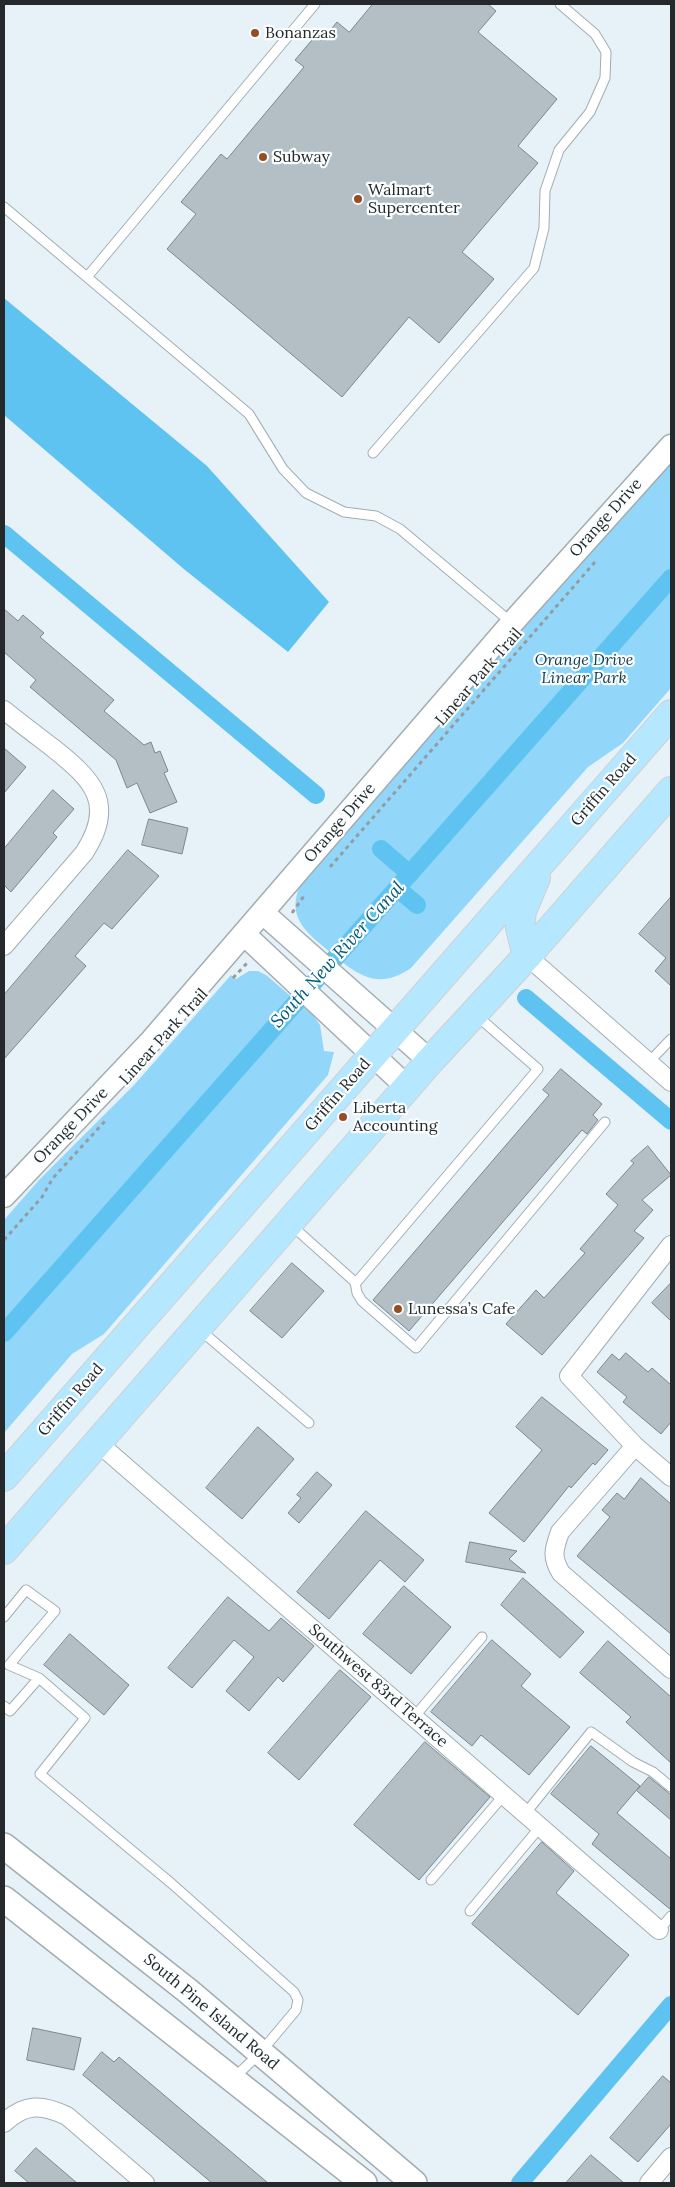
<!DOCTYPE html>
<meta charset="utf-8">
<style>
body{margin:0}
#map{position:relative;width:675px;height:2187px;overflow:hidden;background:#e7f2f8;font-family:Lora,serif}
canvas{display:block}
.frame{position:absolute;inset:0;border:5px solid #25292b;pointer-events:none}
</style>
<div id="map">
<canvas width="675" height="2187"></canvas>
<div class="frame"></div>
</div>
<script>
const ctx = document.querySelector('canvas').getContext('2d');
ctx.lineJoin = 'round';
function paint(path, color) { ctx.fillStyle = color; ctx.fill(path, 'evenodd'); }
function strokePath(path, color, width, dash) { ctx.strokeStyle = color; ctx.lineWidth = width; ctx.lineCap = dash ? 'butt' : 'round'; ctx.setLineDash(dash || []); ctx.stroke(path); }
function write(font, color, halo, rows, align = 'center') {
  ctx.font = font + ' Lora,serif'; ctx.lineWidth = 4.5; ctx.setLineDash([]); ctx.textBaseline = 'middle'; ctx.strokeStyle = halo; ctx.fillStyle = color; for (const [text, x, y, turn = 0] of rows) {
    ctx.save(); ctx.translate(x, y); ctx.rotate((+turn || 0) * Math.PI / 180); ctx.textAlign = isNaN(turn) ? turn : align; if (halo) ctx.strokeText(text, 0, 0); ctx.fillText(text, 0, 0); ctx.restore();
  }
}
const green = new Path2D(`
 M671 455V688L623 743 588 767 411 968C378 991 357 975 330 952 304 931 284 915 303 879Z
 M249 971H258L266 975 314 1016 320 1025 324 1051 334 1052 328 1075 104 1334 72 1354 4 1433V1220L39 1180 134 1085 231 975 236 979Z`);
const water = new Path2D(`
 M4 298 207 466 329 602 288 652 185 570 4 415Z`);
const canal = new Path2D(`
 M4 534 316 795
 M381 849 410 874
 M397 888 417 905
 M526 998 671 1121
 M4 1333 671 578
 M520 2183 671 2005`);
const building = new Path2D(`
 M373 4H488L496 11 478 32 557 99 518 146 538 163 462 252 494 279 439 343 409 317 342 397 167 249 196 214 181 202 221 154 227 159 304 67 295 60 317 34 323 39 337 22 349 32Z
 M4 609 18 621 23 615 44 633 40 637 114 700 104 711 144 745 151 742 155 753 160 751 168 771 164 773 177 802 150 813 137 783 127 788 116 760 30 687 36 680 4 652Z
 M4 748 26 767 4 793Z
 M53 790 74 809 53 833 57 837 11 892 4 885V849Z
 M149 819 188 828 182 854 142 845Z
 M128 850 159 876 112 929 104 923 75 956 86 966 4 1059V995Z
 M671 897V986L655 971 666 958 639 934Z
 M561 1069 602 1104 593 1115 598 1120 587 1134 582 1130 409 1331 373 1300 549 1095 543 1090Z
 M648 1146 671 1175 642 1200 653 1210 634 1231 644 1238 542 1355 506 1324 536 1290 544 1298 585 1253 580 1249 618 1205 606 1194 634 1163 631 1161Z
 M292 1263 324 1291 282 1338 250 1311Z
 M671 1283V1321L652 1303Z
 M626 1353 648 1372 652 1368 671 1385V1422L661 1434 623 1402 627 1397 597 1372 612 1354 619 1360Z
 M542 1397 608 1450 595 1465 593 1463 571 1488 569 1486 524 1542 489 1513 542 1450 516 1427Z
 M258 1427 294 1459 242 1519 206 1488Z
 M317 1472 332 1485 299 1523 288 1513 301 1498 297 1495Z
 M641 1478 671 1504V1634L577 1556 610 1517 602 1510 617 1493 624 1499Z
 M366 1511 424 1560 405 1582 380 1560 329 1619 297 1592Z
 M470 1542 517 1551 509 1559 526 1573 466 1562Z
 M523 1578 584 1632 560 1658 501 1605Z
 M404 1586 451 1627 411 1674 363 1634Z
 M228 1597 269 1631 281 1618 314 1646 283 1682 278 1677 249 1711 226 1691 254 1657 234 1640 192 1688 168 1668Z
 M70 1634 129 1685 104 1715 44 1665Z
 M492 1640 531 1674 521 1686 570 1727 529 1775 481 1735 472 1746 431 1712Z
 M608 1641 671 1697V1763L626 1722 631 1717 580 1673Z
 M340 1670 371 1697 299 1780 268 1753Z
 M425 1742 490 1797 419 1880 354 1825Z
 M591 1746 640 1786 617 1813 671 1859V1910L592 1844 599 1834 551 1794Z
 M649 1777 671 1795V1820L637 1791Z
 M542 1842 574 1871 556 1893 629 1955 578 2015 472 1924Z
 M33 2028 81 2038 74 2070 27 2060Z
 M102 2052 114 2062 119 2057 268 2183H212L83 2075Z
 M663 2076 671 2083V2124L638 2162 610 2138Z
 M36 2148 77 2183H29L15 2171Z
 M591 2155 624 2183H566Z`);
const path = new Path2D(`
 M330 867 595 562
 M292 913 304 896
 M233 978 248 962
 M4 1240 42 1197 53 1178 106 1120`);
const service = new Path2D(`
 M4 207 249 414 283 469 306 493 344 512 376 516 400 529 512 623
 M87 277 315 4
 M373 453 534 268 544 228 545 191 559 150 590 112 605 78 606 52 595 34 560 4
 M649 1062 671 1039
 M290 1224 355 1282 357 1293 362 1301 416 1348 605 1122
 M355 1284 538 1069 476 1015
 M199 1329 309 1423
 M4 1617 26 1590 55 1611 9 1665 39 1678 85 1718 40 1774 171 1883 294 1992 298 2000 296 2010 260 2053 234 2078
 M4 1706 10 1711 39 1678
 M414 1717 482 1637
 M525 1814 591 1732 633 1762 653 1772 671 1787
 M431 1880 504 1795
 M470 1911 540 1827
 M659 1930 671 1916`);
const minor = new Path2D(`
 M4 710C20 723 36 735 53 748 92 779 117 803 84 853L4 946
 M527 956 671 1082
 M671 1245 569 1376 635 1446 671 1477
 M97 1442 659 1930
 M635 1446 560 1532C554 1549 551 1557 561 1573L671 1669
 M4 2123C25 2103 42 2104 67 2116L145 2183
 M649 2183 671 2157`);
const tertiary = new Path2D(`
 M263 913 430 1061
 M245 935 407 1087
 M4 1196 152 1040 512 623 671 446`);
const secondary = new Path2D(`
 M4 1846 188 1991 414 2183
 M4 1899 364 2183`);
const primary = new Path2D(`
 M527 956 520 928 522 911 536 878
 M4 1477 671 714
 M4 1550 430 1061 527 956 671 791`);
const markers = [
 [255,33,5,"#934e23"],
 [263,157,5,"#934e23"],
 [358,199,5,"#934e23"],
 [343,1117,5,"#934e23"],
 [398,1309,5,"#934e23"]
];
const poiNames = [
 ["Bonanzas",265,33],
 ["Subway",273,157],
 ["Walmart",368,190],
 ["Supercenter",368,208],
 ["Liberta",353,1108],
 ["Accounting",353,1126],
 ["Lunessa’s Cafe",408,1309]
];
const streetNames = [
 ["Orange Drive",606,518,-48],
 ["Linear Park Trail",479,677,-49],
 ["Griffin Road",604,790,-49],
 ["Orange Drive",340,823,-49],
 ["Linear Park Trail",164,1037,-48],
 ["Griffin Road",338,1095,-49],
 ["Orange Drive",71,1126,-46],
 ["Griffin Road",71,1400,-49],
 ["Southwest 83rd Terrace",378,1686,41],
 ["South Pine Island Road",211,2012,40]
];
const parkNames = [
 ["Orange Drive",584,660],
 ["Linear Park",584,678]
];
const waterNames = [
 ["South New River Canal",338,955,-48]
];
paint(green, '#92d7f9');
paint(water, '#5ec3f0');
strokePath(canal, '#5ec3f0', 18);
paint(building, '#b4bfc5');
strokePath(building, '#7c868c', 1);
strokePath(service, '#a2adb2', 11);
strokePath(minor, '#a2adb2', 20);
strokePath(tertiary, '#a2adb2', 25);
strokePath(secondary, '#a2adb2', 28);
strokePath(primary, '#cfd0d0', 30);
strokePath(path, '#949ca0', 3, [4, 4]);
strokePath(service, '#fff', 9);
strokePath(minor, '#fff', 18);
strokePath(tertiary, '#fff', 22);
strokePath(secondary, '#fff', 25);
strokePath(primary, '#b5e7ff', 28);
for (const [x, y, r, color] of markers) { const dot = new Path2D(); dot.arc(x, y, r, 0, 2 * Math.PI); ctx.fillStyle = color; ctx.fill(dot); strokePath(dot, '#fbfeff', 2); }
write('16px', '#25292b', '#fbfeff', poiNames, 'left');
write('16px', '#25292b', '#fbfeff', streetNames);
write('italic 16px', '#144053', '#fbfeff', parkNames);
write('italic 18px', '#035a78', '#fbfeff', waterNames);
</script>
